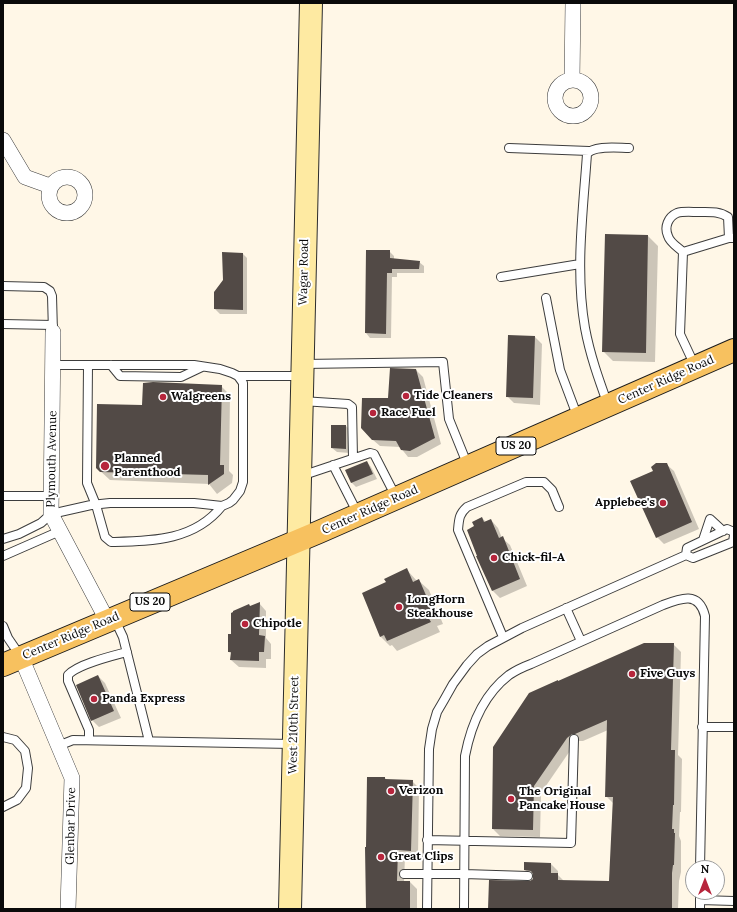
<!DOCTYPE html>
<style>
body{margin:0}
#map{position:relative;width:737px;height:912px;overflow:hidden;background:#fff7e7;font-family:Lora,serif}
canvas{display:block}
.frame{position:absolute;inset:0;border:4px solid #0a0a0a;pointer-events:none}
.north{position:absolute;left:685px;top:860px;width:40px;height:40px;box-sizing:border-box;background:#fff;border:1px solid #9d9d9d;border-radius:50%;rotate:0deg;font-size:11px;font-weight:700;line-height:16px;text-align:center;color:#0a0a0a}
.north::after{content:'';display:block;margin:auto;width:14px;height:18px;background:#b7253c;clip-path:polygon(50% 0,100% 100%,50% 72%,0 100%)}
</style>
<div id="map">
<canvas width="737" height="912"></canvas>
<div class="frame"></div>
<div class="north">N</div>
</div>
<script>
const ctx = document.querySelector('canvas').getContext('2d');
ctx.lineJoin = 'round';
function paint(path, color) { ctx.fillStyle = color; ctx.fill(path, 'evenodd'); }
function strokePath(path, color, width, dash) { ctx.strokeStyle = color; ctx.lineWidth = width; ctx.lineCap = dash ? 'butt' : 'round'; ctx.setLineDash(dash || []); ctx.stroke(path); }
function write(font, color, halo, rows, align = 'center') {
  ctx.font = font + ' Lora,serif'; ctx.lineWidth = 4; ctx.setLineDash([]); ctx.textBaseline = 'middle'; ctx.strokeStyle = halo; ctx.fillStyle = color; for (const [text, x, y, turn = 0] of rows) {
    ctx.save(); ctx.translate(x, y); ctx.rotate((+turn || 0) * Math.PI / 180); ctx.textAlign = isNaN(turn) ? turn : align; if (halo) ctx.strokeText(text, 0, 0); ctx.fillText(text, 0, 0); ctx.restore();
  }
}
const shadow = new Path2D(`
 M648 236 658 246 655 362 613 361 603 351Z
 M389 251 394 256V259L419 262 424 266V273H397V277H392L391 338H370L366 333Z
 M243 254 247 258V314H220L215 309Z
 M535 337 542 344 540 405 514 403 507 396Z
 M416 370 423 377 441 444 417 457H408L400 447 380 446 373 440 389 399Z
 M221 386 230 395 229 471 233 475 232 483 217 494 209 484 110 480 97 468 143 406Z
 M346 426 351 431 350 453 337 452 332 448Z
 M367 462 371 467 377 479 356 487 352 483 346 471Z
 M666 464 674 471 699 529 664 544 657 537 655 471Z
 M482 518 486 522 491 520 498 528 502 538 510 545 527 586 500 598 493 591 477 557H479L475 527Z
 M407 570 417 581H419L429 590 443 624 437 626 440 632 397 651 392 645 390 646 380 636 387 582Z
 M259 603 266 611V638L271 644V659H266V668L239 667 231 660 232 654 229 652 232 635 250 607Z
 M673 644 681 652 678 755 682 759 681 812H680L679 836 681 841V872L679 881 678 909H489L534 879V877L525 870 551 864 558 871V875L564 881 610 882 613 803 606 796 608 730 583 741H579L574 745 541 793 540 837 500 836 493 829 559 682Z
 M98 676 105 683 121 718 99 727 92 720Z
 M385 778 387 780 412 781 419 788 418 857H405L404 882H410L417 889V909H367Z`);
const building = new Path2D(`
 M605 234 648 235 646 353 602 352Z
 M366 250H390V258L420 261 419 269H392V273H387L386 334 365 333Z
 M222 252 243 253V310L214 309V292L223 280Z
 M508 335 535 336 533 398 506 397Z
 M390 368 416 369 435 438 410 451 401 450 396 441 372 440 361 428 362 398H388Z
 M153 382 222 385 220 465H224V474L208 485V475L100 472 96 468 97 404 142 405 143 383Z
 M331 425H346V449L331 448Z
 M367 461 373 474 351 483 345 470Z
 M656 463H667L692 522 656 538 630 481 653 471 651 467Z
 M482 517 484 522 491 519 499 538 503 536 520 579 492 591 476 556H477L467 530 474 526 472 522Z
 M407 568 413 582 419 579 434 614 428 617 431 622 387 641 384 635 380 637 362 593 386 582 384 579Z
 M260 602 259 635 265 636 264 652H259V661L230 660 231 652H228V634H231V613L233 612V611L249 604 250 606Z
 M644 643H674L671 750H675L674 805H673L672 829H674V833H675L674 865H673L672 873V909H488L489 880 530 881 533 879V874L531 871 524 870V862L551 863V873H558V880L609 881 613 797H605L607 720 575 734H572L567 738 534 786 533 830 492 829 493 747 529 693 558 680V681Z
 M98 675 114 711 91 721 76 685Z
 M367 777H385V779L413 780 411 851 398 850 397 881H410V909H366L365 847H366Z`);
const lane = new Path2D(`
 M509 148 589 151
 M683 252C678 247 670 243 668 236 664 227 668 217 677 213 683 211 692 212 698 212 710 212 719 211 728 217L729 238
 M501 277 580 264
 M3 286 44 287 50 291 52 296 53 332
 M546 298 560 370 578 418
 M3 324 53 325
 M303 364 443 362 449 419 468 466
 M88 365 87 483 96 505 105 537 111 542C152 541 194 541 222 506
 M111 365 120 376 181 377 202 367
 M695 366 680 334 683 252 729 238H734
 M238 376H301
 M302 401 348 404 352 407 353 458
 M608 405C599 380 590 355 585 328 575 271 583 212 587 154 594 145 618 148 629 148
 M333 465 358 514
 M301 476 370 453 374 454 396 497
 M3 496H51
 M734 532 727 529 687 548 686 555 693 558 733 542 734 535
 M3 539 19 534 41 523 51 514 91 505 110 503H194L222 506 229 503 233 500 240 491 243 482V383L238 376 232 373 220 369 194 365H53
 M703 540 710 519 723 531
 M3 556 60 531
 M566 608 581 641
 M115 620 123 637 149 741
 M3 626 8 638 21 657
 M503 637 458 530C459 519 459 514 467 507L526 482H544L552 490 559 507
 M702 727H734
 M3 737 15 740 25 751 28 768 26 788 17 800 3 807
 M89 740V730L68 681V675C78 664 112 656 127 652
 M58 746 73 740 292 744
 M427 840 571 843 574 739
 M404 874H464L528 876
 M700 900 734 901
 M427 909 429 749 432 729 437 712 444 700 453 684 467 665 477 654 488 646 522 628 686 555
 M464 909 465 756C471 725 483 695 509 675 515 671 523 667 531 664L663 605C681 598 699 591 705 616L700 868
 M700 909V892`);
const street = new Path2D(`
 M555 98a18 18 0 1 1 36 0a18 18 0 1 1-36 0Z
 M572 80 573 3
 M3 140 25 177 50 186
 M49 195a18 18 0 1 1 36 0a18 18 0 1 1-36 0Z
 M53 332 51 514 107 620
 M21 657 72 778 68 909`);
const secondary = new Path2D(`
 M290 909 311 3`);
const primary = new Path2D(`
 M3 665 319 532 734 350`);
const markers = [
 [406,396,4,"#b7253c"],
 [163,397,4,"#b7253c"],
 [373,413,4,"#b7253c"],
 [105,466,5,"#b7253c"],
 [663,503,4,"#b7253c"],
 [494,558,4,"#b7253c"],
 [399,607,4,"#b7253c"],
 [245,624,4,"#b7253c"],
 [632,674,4,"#b7253c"],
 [94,699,4,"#b7253c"],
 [391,791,4,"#b7253c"],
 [511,799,4,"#b7253c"],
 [381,857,4,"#b7253c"]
];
const shields = [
 [516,446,40],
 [150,602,40]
];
const shieldNames = [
 ["US 20",516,446],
 ["US 20",150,602]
];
const streetNames = [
 ["Wagar Road",304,272,-89],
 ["Center Ridge Road",666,380,-24],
 ["Plymouth Avenue",52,459,-89],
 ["Center Ridge Road",370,510,-24],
 ["Center Ridge Road",71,636,-23],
 ["West 210th Street",294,725,-89],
 ["Glenbar Drive",71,826,-89]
];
const poiNames = [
 ["Tide Cleaners",414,396],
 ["Walgreens",171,397],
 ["Race Fuel",381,413],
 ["Planned",114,459],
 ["Parenthood",114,473],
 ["Applebee's",655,503,"right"],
 ["Chick-fil-A",502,558],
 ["LongHorn",407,600],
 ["Steakhouse",407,614],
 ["Chipotle",253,624],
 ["Five Guys",640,674],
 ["Panda Express",102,699],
 ["Verizon",399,791],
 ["The Original",519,792],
 ["Pancake House",519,806],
 ["Great Clips",389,857]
];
paint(shadow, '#0003');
paint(building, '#524a46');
strokePath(lane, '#3d3d3d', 10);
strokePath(street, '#3d3d3d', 16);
strokePath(secondary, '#2c2c2c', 24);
strokePath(primary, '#1b1b1b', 24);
strokePath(lane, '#fff', 8);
strokePath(street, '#fff', 15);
strokePath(secondary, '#feeaa2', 22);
strokePath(primary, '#f7c15f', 22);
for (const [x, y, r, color] of markers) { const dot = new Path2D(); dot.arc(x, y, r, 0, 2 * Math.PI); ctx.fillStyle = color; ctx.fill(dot); strokePath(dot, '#fff', 1.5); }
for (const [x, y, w] of shields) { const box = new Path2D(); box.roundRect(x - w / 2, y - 9, w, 18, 3); ctx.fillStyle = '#fff'; ctx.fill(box); strokePath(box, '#0a0a0a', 1); }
write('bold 11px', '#0a0a0a', null, shieldNames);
write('12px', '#0a0a0a', '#fff', streetNames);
write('bold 12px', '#0a0a0a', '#fff', poiNames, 'left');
</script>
